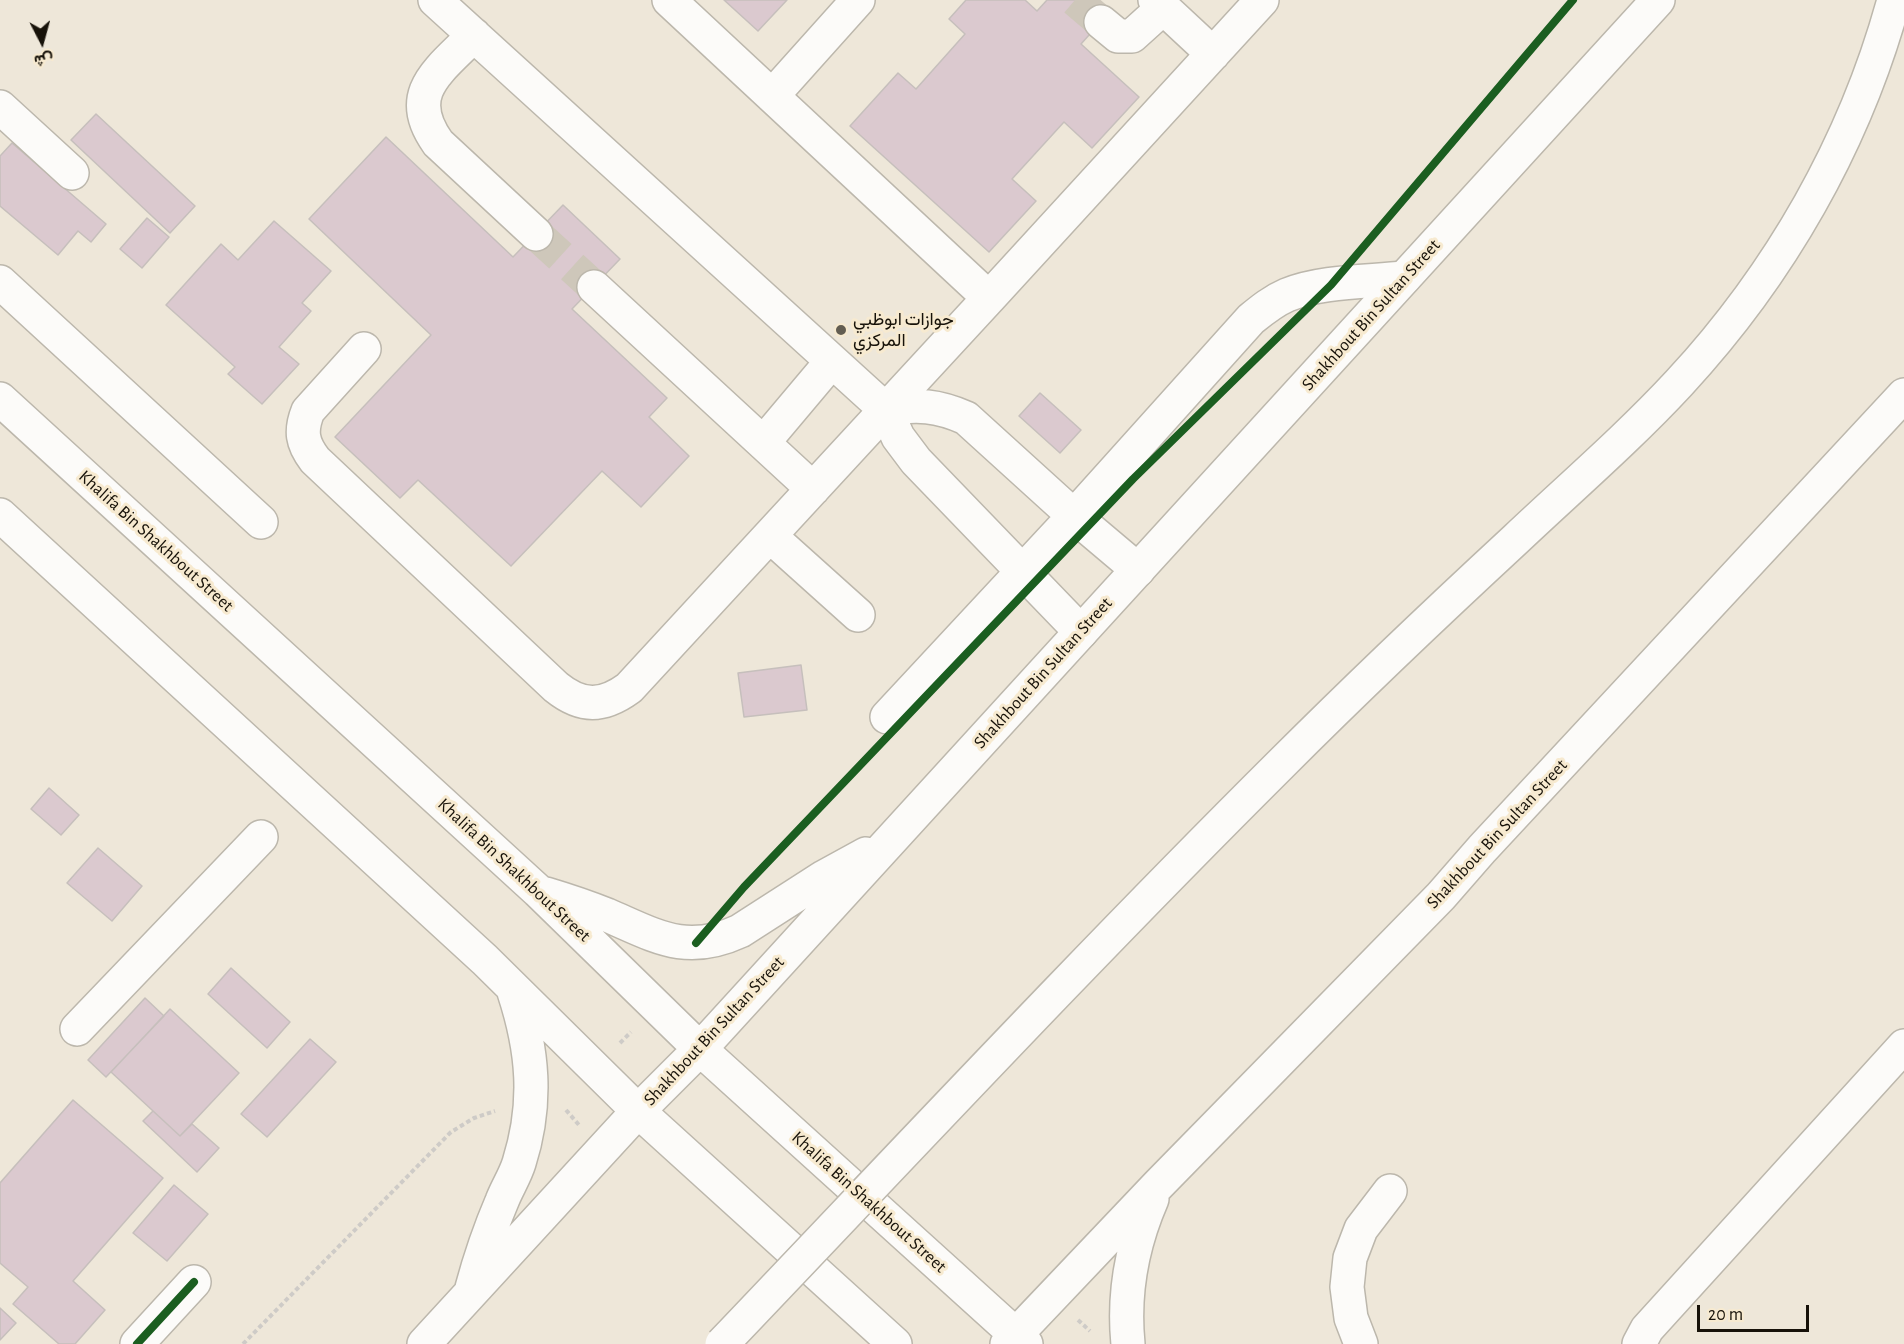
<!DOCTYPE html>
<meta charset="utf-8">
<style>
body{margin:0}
#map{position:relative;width:1904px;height:1344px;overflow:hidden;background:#eee7d9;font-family:"Alegreya Sans",Vazirmatn,sans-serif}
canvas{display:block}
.north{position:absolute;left:12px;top:12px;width:60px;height:60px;-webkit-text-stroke:4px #f7ead0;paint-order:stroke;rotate:174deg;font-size:16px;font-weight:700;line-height:24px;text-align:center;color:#171209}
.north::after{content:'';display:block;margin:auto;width:21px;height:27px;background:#171209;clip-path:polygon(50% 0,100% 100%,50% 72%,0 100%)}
.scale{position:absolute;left:1697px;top:1305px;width:112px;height:27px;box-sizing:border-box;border:3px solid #171209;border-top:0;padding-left:8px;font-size:18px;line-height:21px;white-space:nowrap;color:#171209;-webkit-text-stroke:4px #f7ead0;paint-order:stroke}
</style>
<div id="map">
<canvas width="1904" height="1344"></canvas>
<div class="north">ش</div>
<div class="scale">20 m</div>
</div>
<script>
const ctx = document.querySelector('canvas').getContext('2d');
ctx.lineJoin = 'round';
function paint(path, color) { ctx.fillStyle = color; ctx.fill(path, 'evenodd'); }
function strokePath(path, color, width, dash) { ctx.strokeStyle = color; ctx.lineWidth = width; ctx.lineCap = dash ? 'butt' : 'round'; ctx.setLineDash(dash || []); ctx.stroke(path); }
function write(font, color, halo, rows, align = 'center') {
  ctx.font = font + ' "Alegreya Sans",Vazirmatn,sans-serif'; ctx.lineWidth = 6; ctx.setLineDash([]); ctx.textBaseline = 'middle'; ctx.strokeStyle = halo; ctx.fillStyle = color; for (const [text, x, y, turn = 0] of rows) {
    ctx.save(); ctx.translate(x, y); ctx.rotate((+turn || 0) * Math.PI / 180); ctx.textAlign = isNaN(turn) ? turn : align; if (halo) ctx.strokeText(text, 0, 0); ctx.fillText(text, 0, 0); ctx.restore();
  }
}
const building = new Path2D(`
 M724 0H787L758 31Z
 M966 0H1025L1037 11 1047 0H1089L1107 15 1081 44 1139 97 1092 148 1064 122 1012 179 1036 201 989 252 850 126 898 73 916 89 965 34 949 19Z
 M96 114 195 206 170 233 71 140Z
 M386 137 513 257 563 205 620 259 572 309 667 398 649 417 689 456 641 507 602 471 511 566 418 480 400 498 335 437 431 335 309 219Z
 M12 143 106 224 91 242 78 231 58 255 0 206V156Z
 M147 218 169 237 142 268 120 249Z
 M274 221 331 271 302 303 311 311 279 347 299 364 262 404 228 374 235 367 166 305 221 244 238 260Z
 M1040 393 1081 430 1060 453 1019 416Z
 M801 665 807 710 744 717 738 673Z
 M49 788 79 815 61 835 31 809Z
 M98 848 142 886 112 921 67 883Z
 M231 968 290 1022 267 1048 208 994Z
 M145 998 164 1016 106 1077 88 1060Z
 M170 1009 239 1073 180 1136 111 1072Z
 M310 1039 336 1062 267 1137 241 1114Z
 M73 1100 163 1178 73 1281 105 1310 75 1344H59L13 1304 28 1287 0 1263V1183Z
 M153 1111 180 1136 192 1124 219 1148 197 1172 143 1121Z
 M174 1185 208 1214 167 1261 133 1233Z
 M0 1308 16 1323 0 1340Z`);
const minorTunnel = new Path2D(`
 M1075 0 1101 22
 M536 234 594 287`);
const path = new Path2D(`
 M620 1043 631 1032
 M566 1110 579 1125
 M1078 1320 1090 1331
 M243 1344 451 1132 474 1118 495 1111`);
const minor = new Path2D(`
 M435 0 886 410 898 437 916 461 1081 632
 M669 0 989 298 1262 0
 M1155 0 1213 54
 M1101 22 1118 36H1132L1163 8
 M474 35C440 70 402 93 438 143L536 234
 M772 96 858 0
 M0 107 72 173
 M0 282 261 522
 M594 287 813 489
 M364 349 308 411C300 431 302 443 315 460L556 687C582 708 603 707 629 688L989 298
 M886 410C916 403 939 406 966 418L1074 516 1138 570
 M763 443 832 361
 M770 536 858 615
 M887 717 1074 516 1251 319C1262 310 1273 301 1287 295 1321 281 1367 282 1404 278
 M77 1029 261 837
 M137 1344 194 1282
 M1361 1344 1351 1318 1347 1287 1350 1258 1361 1229 1390 1191
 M1639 1344 1647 1329 1904 1046`);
const major = new Path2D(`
 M0 399 538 891 700 1049 1026 1344
 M0 515 485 960 638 1111 895 1344
 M546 894C566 900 587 907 607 915 656 936 686 956 740 931L824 877 866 854
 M472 1288C480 1258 490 1229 502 1201 507 1188 515 1176 519 1163 538 1103 533 1050 514 992
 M424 1344 638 1111 700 1049 1658 0
 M1007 1344 1158 1185 1441 896 1482 849 1904 395
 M1128 1344C1123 1294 1132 1245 1152 1199`);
const highwayBridge = new Path2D(`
 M722 1344C907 1150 1090 954 1281 764 1357 688 1436 613 1516 539 1570 488 1628 438 1679 383 1780 274 1855 143 1894 0`);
const cycleway = new Path2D(`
 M696 943 744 887 1133 479 1331 285 1573 0
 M137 1344 194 1282`);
const markers = [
 [841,330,6,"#625d52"]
];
const streetNames = [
 ["Shakhbout Bin Sultan Street",1371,315,-48],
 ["Khalifa Bin Shakhbout Street",156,541,42],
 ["Shakhbout Bin Sultan Street",1043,673,-48],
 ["Shakhbout Bin Sultan Street",1497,834,-47],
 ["Khalifa Bin Shakhbout Street",514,870,43],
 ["Shakhbout Bin Sultan Street",714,1031,-47],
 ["Khalifa Bin Shakhbout Street",869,1202,42]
];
const poiNames = [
 ["جوازات ابوظبي",853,320],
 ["المركزي",853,341]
];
paint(building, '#dbc9cf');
strokePath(building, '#c6bfbc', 1.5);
strokePath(minorTunnel, '#cec7ba', 33, [33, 16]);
strokePath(minor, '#bcb7ac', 36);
strokePath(major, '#bcb7ac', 36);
strokePath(path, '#cecbc7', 4, [4.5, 3]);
strokePath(minor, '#fcfbf9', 33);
strokePath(major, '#fcfbf9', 33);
strokePath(highwayBridge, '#bcb7ac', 36, []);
strokePath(highwayBridge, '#fcfbf9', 33);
strokePath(cycleway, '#1b5e20', 8);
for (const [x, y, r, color] of markers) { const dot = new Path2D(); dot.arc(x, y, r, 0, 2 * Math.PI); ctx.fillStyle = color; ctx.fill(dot); strokePath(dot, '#f7ead0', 2); }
write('18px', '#171209', '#f7ead0', streetNames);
write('18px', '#171209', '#f7ead0', poiNames, 'left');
</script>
